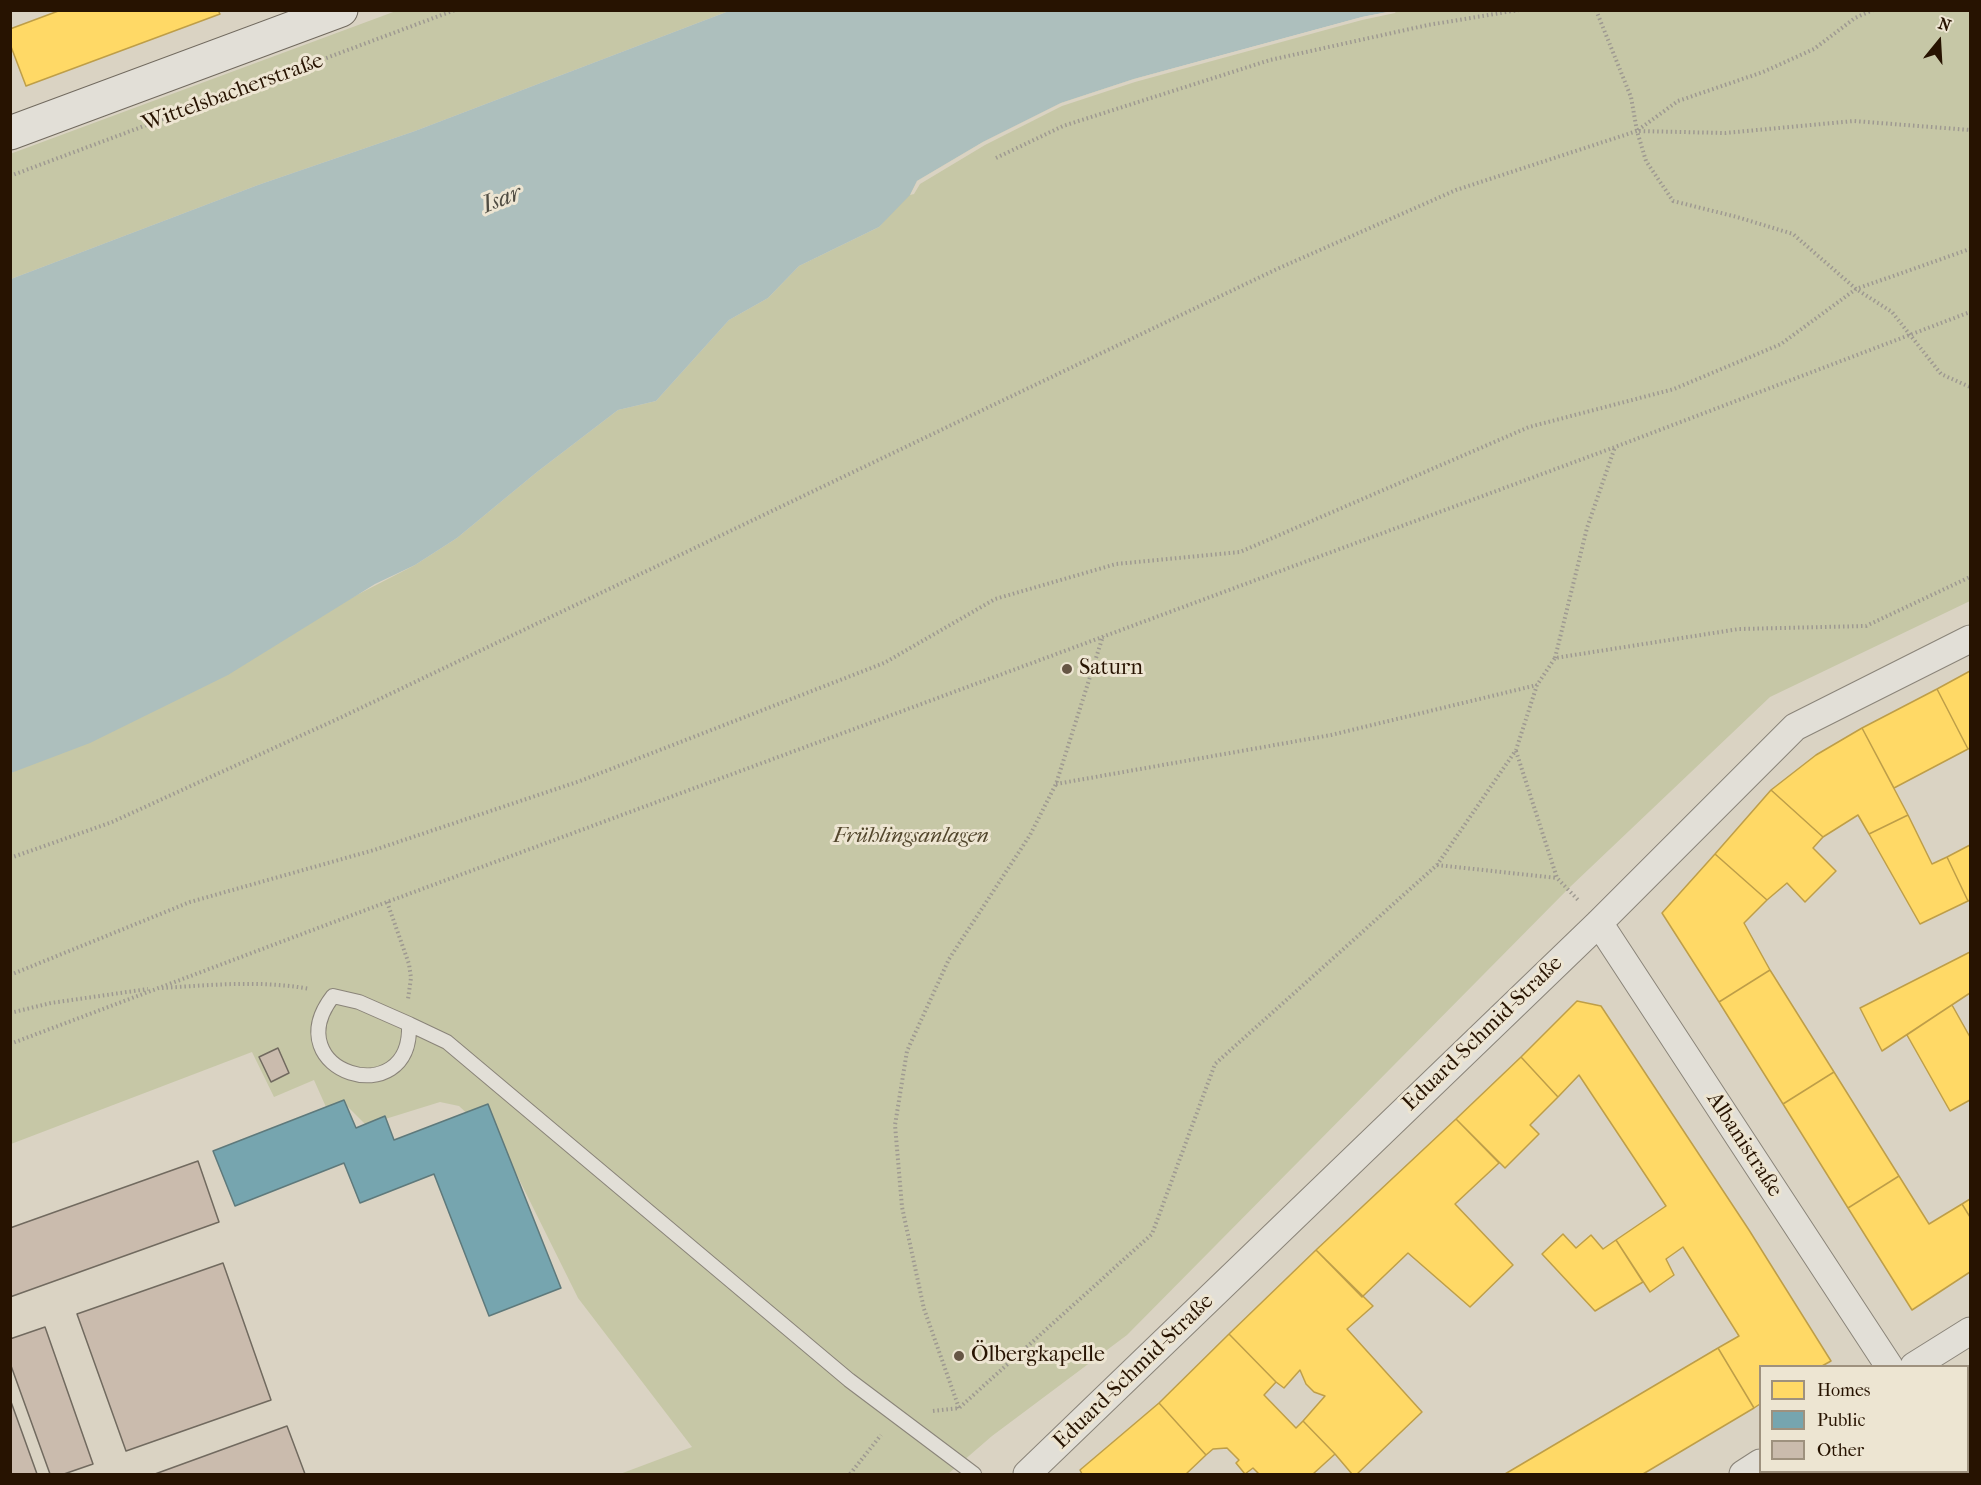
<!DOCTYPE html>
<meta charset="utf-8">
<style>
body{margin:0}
#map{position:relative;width:1981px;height:1485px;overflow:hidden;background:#dad3c3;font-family:"IM FELL French Canon",serif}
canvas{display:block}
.frame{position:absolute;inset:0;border:12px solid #271301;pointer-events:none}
.legend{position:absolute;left:1759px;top:1365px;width:210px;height:108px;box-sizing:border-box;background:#ede5d2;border:2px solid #9e917e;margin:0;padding:8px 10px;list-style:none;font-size:18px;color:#271301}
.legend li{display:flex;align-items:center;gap:12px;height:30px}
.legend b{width:30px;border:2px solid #9e917e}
.north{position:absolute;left:1909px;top:12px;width:60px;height:60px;-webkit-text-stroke:4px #ede5d2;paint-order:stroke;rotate:18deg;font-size:16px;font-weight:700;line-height:24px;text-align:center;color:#271301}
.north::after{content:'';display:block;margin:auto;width:21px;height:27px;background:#271301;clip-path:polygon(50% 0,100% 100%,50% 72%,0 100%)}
</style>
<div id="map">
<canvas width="1981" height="1485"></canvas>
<div class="frame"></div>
<ul class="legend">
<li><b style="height:16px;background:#ffd966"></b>Homes</li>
<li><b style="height:16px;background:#76a5af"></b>Public</li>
<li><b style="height:16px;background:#cabbad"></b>Other</li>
</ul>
<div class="north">N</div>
</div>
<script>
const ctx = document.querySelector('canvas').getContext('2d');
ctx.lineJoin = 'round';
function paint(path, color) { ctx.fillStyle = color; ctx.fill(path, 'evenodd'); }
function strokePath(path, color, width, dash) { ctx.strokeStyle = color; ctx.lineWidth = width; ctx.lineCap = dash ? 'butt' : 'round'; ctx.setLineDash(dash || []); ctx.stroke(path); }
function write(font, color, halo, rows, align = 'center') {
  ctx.font = font + ' "IM FELL French Canon",serif'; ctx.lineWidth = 6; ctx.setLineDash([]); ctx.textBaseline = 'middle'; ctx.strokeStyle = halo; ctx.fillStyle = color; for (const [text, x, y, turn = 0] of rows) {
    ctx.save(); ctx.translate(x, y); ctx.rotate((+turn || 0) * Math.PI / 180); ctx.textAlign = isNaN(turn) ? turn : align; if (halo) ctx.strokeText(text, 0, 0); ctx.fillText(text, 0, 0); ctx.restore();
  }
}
const green = new Path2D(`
 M396 11H729L415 131 258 185 11 279 10 154Z
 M1394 11H1970V601L1770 697 1570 887 1127 1335 992 1436 948 1474H620L692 1447 578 1298 503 1147 459 1106 440 1102 366 1125 342 1101 326 1107 314 1080 274 1097 252 1052 11 1144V773L415 565 457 538 537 472 618 410 656 401 729 320 768 298 799 266 879 227 917 181 983 142 1061 103 1134 79Z`);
const water = new Path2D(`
 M729 11H1394L1362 17 1134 79 1061 103 983 142 917 181 910 195 879 227 799 266 768 298 729 320 656 401 618 410 537 472 457 538 415 565 375 584 228 675 90 743 11 773V279L258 185 415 131Z`);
const pier = new Path2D(`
 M1397 10 1395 13 1362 20 1135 82 1062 106 985 145 920 184 914 194 910 195 917 181 983 142 1061 103 1134 79 1362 17Z`);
const homes = new Path2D(`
 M61 10H218L220 14 26 86 10 44V29Z
 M1970 671V748L1968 749 1937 689Z
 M1937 689 1968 749 1894 788 1862 728Z
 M1862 728 1908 815 1869 834 1858 815 1823 837 1771 790 1816 755Z
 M1771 790 1823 837 1813 848 1836 871 1805 902 1787 883 1767 900 1715 854Z
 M1908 815 1932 864 1947 857 1968 901 1920 924 1869 834Z
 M1970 845V900L1968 901 1947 857Z
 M1715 854 1767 900 1744 923 1770 970 1719 1002 1662 913Z
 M1970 952V993L1882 1051 1860 1008Z
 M1770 970 1834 1072 1783 1104 1719 1002Z
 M1577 1001 1601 1006 1749 1230 1831 1361 1822 1366H1760V1404L1754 1408 1718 1348 1739 1336 1683 1247 1666 1259 1674 1275 1650 1292 1616 1240 1666 1206 1579 1075 1558 1097 1521 1057Z
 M1952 1005 1970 1037V1100L1950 1111 1907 1035Z
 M1521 1057 1558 1097 1530 1125 1539 1134 1505 1168 1456 1119Z
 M1834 1072 1899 1176 1848 1208 1783 1104Z
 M1456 1119 1499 1163 1455 1204 1513 1265 1470 1307 1408 1253 1362 1297 1316 1250Z
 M1899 1176 1929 1224 1962 1204 1970 1217V1272L1912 1310 1848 1208Z
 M1970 1199V1217L1962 1204Z
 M1563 1234 1576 1248 1591 1235 1603 1249 1616 1240 1643 1282 1595 1311 1542 1254Z
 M1316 1250 1373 1306 1347 1329 1422 1412 1357 1474H1352L1335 1454 1303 1421 1325 1396 1314 1392 1306 1384 1300 1370 1284 1388 1276 1382 1229 1334Z
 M1229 1334 1276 1382 1264 1395 1296 1428 1303 1421 1335 1454 1313 1474H1259L1253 1468 1245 1474 1236 1463 1239 1460 1227 1448 1213 1449 1206 1455 1159 1403Z
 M1718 1348 1754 1408 1643 1474H1505Z
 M1159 1403 1206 1455 1186 1474H1082L1080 1470Z
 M1839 1472H1924L1926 1474H1834Z`);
const public = new Path2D(`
 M344 1100 356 1128 385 1116 394 1140 488 1104 561 1288 489 1316 434 1174 360 1203 344 1163 235 1206 213 1151Z
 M962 1352 963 1360 956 1361 955 1353Z`);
const building = new Path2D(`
 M278 1048 289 1073 271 1082 259 1057Z
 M198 1161 219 1222 10 1297V1228Z
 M223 1263 271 1400 126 1451 77 1314Z
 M45 1327 93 1464 64 1474H50L10 1363V1339Z
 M10 1399 37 1474H10Z
 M287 1426 305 1474H155Z`);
const path = new Path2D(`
 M1596 10 1631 97 1637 131 1725 133 1854 121 1970 130
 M1638 130 1678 101 1763 72 1814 49 1855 18 1873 10
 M996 158 1063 126 1270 60 1428 25 1519 10
 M10 176 455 10
 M1555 658 1587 528 1615 447
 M1516 751 1557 878 1578 900
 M1056 784 1331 735 1537 685
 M10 858 112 822 344 716 1277 269 1456 190 1637 131 1646 161 1673 201 1737 217 1793 234 1856 289 1892 312 1941 374 1970 387
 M1437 865 1557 878
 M387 902 409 964 411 978 408 999
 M10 975 190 902 374 850 580 781 884 663 995 599 1116 564 1240 552 1529 427 1674 389 1781 344 1856 289 1970 249
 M162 988C211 985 261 980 310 989
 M10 1013 51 1003 148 989
 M10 1044 387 902 1615 447 1970 312
 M959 1408 924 1309 902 1207 895 1125 907 1051 949 959 1030 835 1056 784 1103 636
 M933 1411 959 1408 1152 1234 1215 1064 1437 865 1516 750 1537 685 1555 658 1739 629 1866 626 1970 577
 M850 1474 881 1435`);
const service = new Path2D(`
 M333 996 359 1002 409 1024C413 1115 274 1072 333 996Z
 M409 1024 447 1042 849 1380 974 1474`);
const minor = new Path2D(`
 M1599 923 1889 1366
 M1914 1366 1970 1331
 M1957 1472 1959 1474
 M1027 1474 1599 923 1795 727 1970 639
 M1743 1474 1760 1463`);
const secondary = new Path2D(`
 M10 133 341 10`);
const markers = [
 [1067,669,6,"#665645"],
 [959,1356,6,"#665645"]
];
const streetNames = [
 ["Wittelsbacherstraße",233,93,-20],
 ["Eduard-Schmid-Straße",1483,1034,-44],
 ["Albanistraße",1744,1145,57],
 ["Eduard-Schmid-Straße",1134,1372,-44]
];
const poiNames = [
 ["Saturn",1079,669],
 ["Ölbergkapelle",971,1356]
];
const parkNames = [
 ["Frühlingsanlagen",911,837]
];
const waterNames = [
 ["Isar",502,200,-21]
];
paint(green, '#c6c7a6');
paint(water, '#adbfbd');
paint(pier, '#dad3c3');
paint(homes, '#ffd966');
strokePath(homes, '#be9e48', 1.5);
paint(public, '#76a5af');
strokePath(public, '#5e797b', 1.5);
paint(building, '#cabbad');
strokePath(building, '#716a5f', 1.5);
strokePath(service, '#8a8479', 16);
strokePath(minor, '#8a8479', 29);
strokePath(secondary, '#716a5f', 35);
strokePath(path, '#9e9991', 4, [1.5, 3]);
strokePath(service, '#e2dfd7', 14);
strokePath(minor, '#e2dfd7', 27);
strokePath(secondary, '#e2dfd7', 33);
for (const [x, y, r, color] of markers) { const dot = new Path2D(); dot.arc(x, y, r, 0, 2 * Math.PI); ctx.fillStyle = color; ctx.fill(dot); strokePath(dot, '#ede5d2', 2); }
write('22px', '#271301', '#ede5d2', streetNames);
write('22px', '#271301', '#ede5d2', poiNames, 'left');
write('italic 22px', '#52462c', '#ede5d2', parkNames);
write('italic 24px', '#4f4c42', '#ede5d2', waterNames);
</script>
